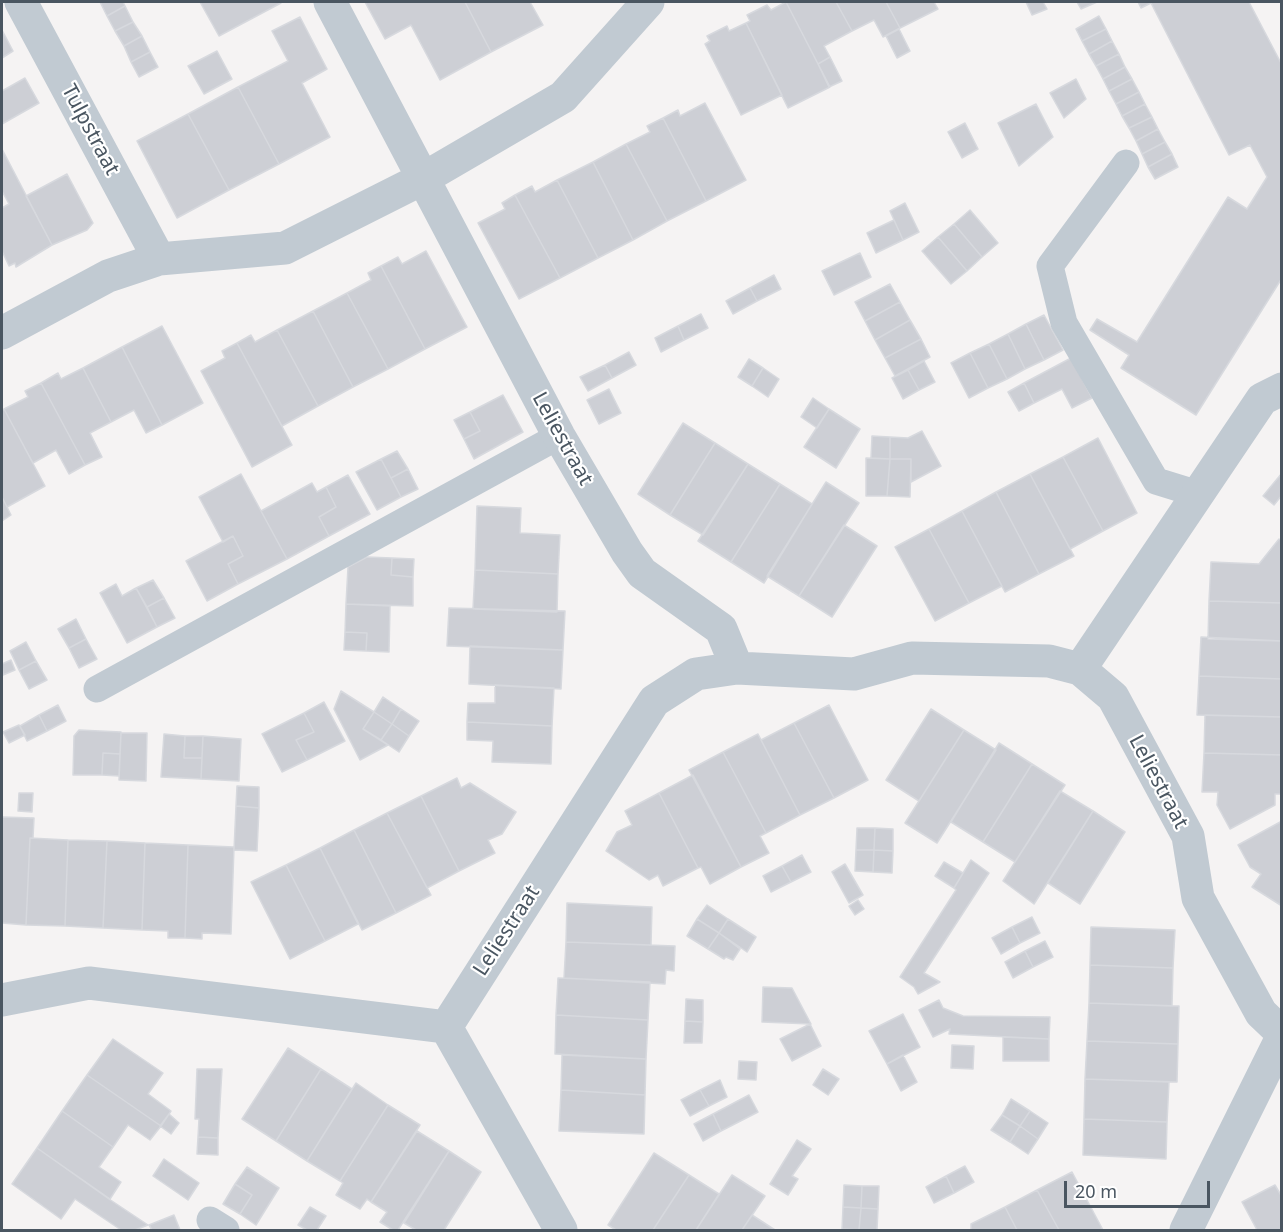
<!DOCTYPE html>
<style>
body{margin:0}
#map{position:relative;width:1283px;height:1232px;overflow:hidden;background:#f5f3f3;font-family:"Noto Sans",sans-serif}
canvas{display:block}
.frame{position:absolute;inset:0;border:3px solid #4a5661;pointer-events:none}
.scale{position:absolute;left:1064px;top:1181px;width:146px;height:27px;box-sizing:border-box;border:3px solid #4a5661;border-top:0;padding-left:8px;font-size:18px;line-height:21px;white-space:nowrap;color:#4a5661;-webkit-text-stroke:4px #fff;paint-order:stroke}
</style>
<div id="map">
<canvas width="1283" height="1232"></canvas>
<div class="frame"></div>
<div class="scale">20 m</div>
</div>
<script>
const ctx = document.querySelector('canvas').getContext('2d');
ctx.lineJoin = 'round';
function paint(path, color) { ctx.fillStyle = color; ctx.fill(path, 'evenodd'); }
function strokePath(path, color, width, dash) { ctx.strokeStyle = color; ctx.lineWidth = width; ctx.lineCap = dash ? 'butt' : 'round'; ctx.setLineDash(dash || []); ctx.stroke(path); }
function write(font, color, halo, rows, align = 'center') {
  ctx.font = font + ' "Noto Sans",sans-serif'; ctx.lineWidth = 4.5; ctx.setLineDash([]); ctx.textBaseline = 'middle'; ctx.strokeStyle = halo; ctx.fillStyle = color; for (const [text, x, y, turn = 0] of rows) {
    ctx.save(); ctx.translate(x, y); ctx.rotate((+turn || 0) * Math.PI / 180); ctx.textAlign = isNaN(turn) ? turn : align; if (halo) ctx.strokeText(text, 0, 0); ctx.fillText(text, 0, 0); ctx.restore();
  }
}
const building = new Path2D(`
 M100 2H123L125 6 107 16Z
 M200 2H280L281 3 219 36Z
 M365 2H465L491 52 440 80 411 25 385 39Z
 M465 2H530L543 25 491 52Z
 M786 2H836L852 31 824 46 830 57 818 64Z
 M786 2 830 87 788 108 746 23 750 21 747 15 767 5 771 10Z
 M836 2H886L900 28 883 37 874 20 852 31Z
 M886 2H934L938 9 900 28Z
 M1026 2H1043L1047 9 1032 15Z
 M1077 2H1097L1081 9Z
 M1138 2H1249L1282 65V278L1196 415 1121 368 1129 355 1090 330 1097 319 1137 342 1228 197 1247 209 1267 177 1250 145 1229 155 1151 3 1141 8Z
 M125 6 133 22 115 31 107 16Z
 M1099 16 1106 29 1082 41 1076 29Z
 M300 17 327 69 302 83 330 137 279 164 238 87 288 61 272 31Z
 M133 22 142 36 124 46 115 31Z
 M746 23 782 95 741 115 705 44 710 41 707 36 727 26 729 31Z
 M899 29 910 51 897 58 886 36Z
 M1106 29 1112 41 1089 54 1082 41Z
 M2 30 13 51 2 58Z
 M142 36 150 52 131 62 124 46Z
 M1112 41 1119 54 1096 66 1089 54Z
 M217 51 232 79 204 94 188 66Z
 M150 52 158 67 139 77 131 62Z
 M1119 54 1125 67 1103 79 1096 66Z
 M830 57 842 81 829 87 818 64Z
 M1125 67 1132 79 1109 91 1103 79Z
 M25 78 39 103 2 124V91Z
 M1076 79 1086 99 1064 118 1050 93Z
 M1132 79 1139 92 1116 104 1109 91Z
 M238 87 279 164 229 190 188 114Z
 M1139 92 1145 104 1122 116 1116 104Z
 M705 103 746 180 706 201 663 118 678 110 680 116Z
 M1036 104 1053 137 1019 166 998 123Z
 M1145 104 1152 117 1129 128 1122 116Z
 M188 114 229 190 177 218 137 141Z
 M1152 117 1158 129 1136 141 1129 128Z
 M663 118 706 201 667 221 626 144 650 132 647 126Z
 M965 123 978 149 962 158 948 132Z
 M1158 129 1165 142 1142 154 1136 141Z
 M1165 142 1172 154 1148 167 1142 154Z
 M626 144 667 221 633 240 593 162Z
 M2 149 52 245 16 267 15 263 9 266 2 251V208L9 204 2 191Z
 M1172 154 1178 167 1155 179 1148 167Z
 M593 162 633 240 598 258 557 180Z
 M67 174 93 223 87 230 52 245 26 196Z
 M557 180 598 258 560 278 515 195 532 186 535 192Z
 M515 195 560 278 519 299 478 223 505 209 502 203Z
 M905 203 919 232 903 240 890 211Z
 M970 210 998 243 982 257 954 224Z
 M894 220 903 240 876 253 867 233Z
 M954 224 982 257 967 271 938 237Z
 M938 237 967 271 951 284 922 251Z
 M426 251 467 327 425 349 381 266 398 257 402 264Z
 M860 253 871 277 834 295 822 271Z
 M381 266 425 349 388 369 347 293 371 280 368 273Z
 M774 275 781 289 757 301 750 288Z
 M890 284 900 302 865 321 855 302Z
 M750 288 757 301 733 314 726 301Z
 M347 293 388 369 353 387 313 311Z
 M900 302 910 320 875 340 865 321Z
 M313 311 353 387 318 406 277 330Z
 M701 314 708 328 684 340 678 326Z
 M1044 315 1063 350 1044 360 1026 324Z
 M910 320 921 339 885 358 875 340Z
 M1026 324 1044 360 1025 369 1008 334Z
 M162 326 203 403 162 425 122 347Z
 M678 326 684 340 661 352 655 338Z
 M277 330 318 406 282 426 237 343 251 335 255 342Z
 M1008 334 1025 369 1007 379 989 344Z
 M921 339 930 357 895 376 885 358Z
 M237 343 292 445 252 467 201 371 225 358 222 351Z
 M989 344 1007 379 988 388 970 353Z
 M122 347 162 425 146 433 134 410 111 422 83 368Z
 M629 352 636 365 612 378 605 365Z
 M970 353 988 388 969 398 951 363Z
 M1071 358 1092 398 1072 408 1062 389 1034 403 1024 383Z
 M749 359 763 368 752 386 738 377Z
 M924 361 935 382 919 390 908 370Z
 M605 365 612 378 588 391 580 377Z
 M83 368 111 422 90 433 102 457 85 465 41 383 58 373 61 379Z
 M763 368 779 379 768 397 752 386Z
 M908 370 919 390 903 399 892 378Z
 M41 383 85 465 69 474 56 450 33 463 4 409 28 397 25 391Z
 M1024 383 1034 403 1019 411 1008 392Z
 M609 389 621 413 599 424 587 400Z
 M503 395 523 432 474 459 464 439 480 431 470 412Z
 M813 398 829 409 817 428 801 417Z
 M4 409 45 486 7 507 2 497V411Z
 M829 409 860 429 836 468 804 447Z
 M470 412 480 431 464 439 454 420Z
 M683 423 715 443 670 515 638 494Z
 M922 431 941 466 911 482V459H890V437L908 438Z
 M872 436 890 437V459L871 458Z
 M1098 438 1137 513 1103 531 1063 457Z
 M715 443 748 464 703 535 670 515Z
 M397 451 408 469 391 478 381 459Z
 M1063 457 1103 531 1070 549 1030 474Z
 M866 458 890 459 887 496H866Z
 M381 459 401 497 377 510 356 472Z
 M890 459H911L910 497 887 496Z
 M748 464 780 484 731 562 698 541Z
 M408 469 418 489 401 497 391 478Z
 M1282 473V495L1274 505 1263 496Z
 M241 474 287 559 238 584 228 564 243 556 233 536 223 542 199 497Z
 M1030 474 1074 556 1039 574 996 492Z
 M348 475 370 514 329 536 319 517 336 507 326 487Z
 M826 482 859 503 799 596 767 576Z
 M312 483 317 492 326 487 336 507 319 517 329 536 287 559 261 511Z
 M780 484 812 504 764 583 731 562Z
 M996 492 1039 574 1005 592 962 511Z
 M2 497 11 515 2 521Z
 M477 506 521 508 520 533 560 535 558 574 475 570Z
 M962 511 1002 586 969 603 929 529Z
 M844 525 877 546 832 617 799 596Z
 M929 529 969 603 935 621 895 547Z
 M233 536 243 556 228 564 238 584 207 601 186 561Z
 M1279 539 1282 541V603L1209 601 1211 562 1259 564Z
 M367 557 392 558 391 575 413 577V606L346 604 348 567Z
 M392 558 414 559 413 577 391 575Z
 M475 570 558 574 557 612 473 609Z
 M153 580 164 598 147 607 136 588Z
 M116 584 122 596 136 588 157 627 127 643 100 593Z
 M164 598 175 618 157 627 147 607Z
 M1209 601 1282 603V641L1208 639Z
 M346 604 390 606 389 652 366 651 367 633 345 632Z
 M449 608 565 611 563 650 447 646Z
 M76 619 86 639 69 648 58 629Z
 M345 632 367 633 366 651 344 650Z
 M1201 637 1282 641V679L1199 676Z
 M86 639 97 659 79 668 69 648Z
 M26 642 36 661 19 670 10 651Z
 M470 646 563 650 561 689 469 684Z
 M11 660 15 670 3 675 2 664Z
 M36 661 47 680 29 689 19 670Z
 M1199 676 1282 679V717L1197 715Z
 M495 685 554 688 552 726 467 722 468 703H495Z
 M341 691 374 712 363 729 388 745 360 760 334 709Z
 M383 697 401 709 392 724 374 712Z
 M324 702 345 741 307 760 296 740 314 732 304 713Z
 M58 705 66 721 47 731 39 715Z
 M829 705 868 780 834 798 794 723Z
 M401 709 419 721 409 736 392 724Z
 M931 709 964 730 919 801 886 780Z
 M374 712 392 724 381 740 363 729Z
 M304 713 314 732 296 740 307 760 282 772 262 734Z
 M39 715 47 731 27 741 20 726Z
 M1205 715 1282 717V755L1204 753Z
 M467 722 552 726 551 764 492 762 493 741 467 740Z
 M794 723 834 798 800 815 761 740Z
 M392 724 409 736 399 752 381 740Z
 M19 725 25 735 9 743 3 732Z
 M79 730 121 732 120 754 103 753 102 775H73L74 736Z
 M964 730 996 750 937 843 905 823Z
 M121 733H147L146 781 119 780Z
 M164 734 185 736 184 758H202L201 779 161 777Z
 M758 734 800 815 766 833 723 752Z
 M185 736H203L202 758H184Z
 M203 736 241 739 239 781 201 779Z
 M999 743 1032 764 983 842 951 822Z
 M723 752 766 833 760 836 769 853 741 867 689 770Z
 M103 753 120 754 119 776 102 775Z
 M1204 753 1282 755V794H1275V805L1230 829 1217 805 1218 792H1202Z
 M1032 764 1065 785 1015 862 983 842Z
 M693 775 741 867 710 884 701 867 698 868 659 793Z
 M457 778 461 788 470 783 516 812 502 834 488 840 495 853 459 871 421 796Z
 M237 786 259 787V808L236 806Z
 M1060 791 1093 811 1034 904 1003 881Z
 M19 793H33L32 812 18 811Z
 M659 793 698 868 663 886 658 875 649 880 606 851 617 832 632 825 625 811Z
 M421 796 459 871 427 888 387 813Z
 M236 806 259 808 257 851 234 850Z
 M1093 811 1125 832 1080 904 1048 883Z
 M387 813 431 895 396 913 354 830Z
 M2 817 34 818 33 838H30L26 925 2 923Z
 M1282 821V906L1252 887 1261 874 1250 867 1238 845Z
 M857 828H875L874 850H856Z
 M875 828 893 829V851L874 850Z
 M354 830 396 913 362 930 320 848Z
 M30 838 68 840 65 926 26 925Z
 M68 840 107 841 103 928 65 926Z
 M107 841 145 843 142 930 103 928Z
 M145 843 188 845 185 938H168V931L142 930Z
 M188 845 234 847 231 934 202 933V939L185 938Z
 M320 848 358 924 325 941 286 865Z
 M856 850H874L873 872 855 871Z
 M874 850 893 851 892 873 873 872Z
 M802 855 811 872 791 882 782 866Z
 M971 860 989 873 924 973 940 982 918 994 914 987 900 977 956 890 954 888Z
 M944 862 963 873 954 888 935 876Z
 M845 864 863 895 849 903 832 872Z
 M286 865 325 941 290 959 251 882Z
 M782 866 791 882 771 892 763 876Z
 M858 900 864 909 855 915 849 906Z
 M567 903 652 907 651 945 566 942Z
 M707 905 728 919 719 933 697 919Z
 M1032 917 1040 933 1020 943 1012 927Z
 M697 919 719 933 708 949 687 936Z
 M728 919 756 937 747 952 719 933Z
 M1012 927 1020 943 1001 954 992 938Z
 M1091 927 1175 930 1173 968 1090 965Z
 M719 933 740 949 733 960 726 957 724 959 708 949Z
 M1045 941 1053 957 1033 967 1025 951Z
 M566 942 675 946 674 971 666 970 665 984 564 978Z
 M1025 951 1033 967 1013 978 1005 962Z
 M1090 965 1173 968 1172 1006 1089 1003Z
 M558 978 650 982 648 1020 556 1015Z
 M763 987 792 988 811 1024 762 1022Z
 M686 999 703 1000V1022L685 1021Z
 M939 1000 943 1008 963 1016 1050 1017 1049 1039 949 1034 950 1029 933 1037 919 1010Z
 M1089 1003 1179 1006 1178 1044 1087 1041Z
 M903 1014 920 1047 887 1064 869 1031Z
 M556 1015 648 1020 646 1059 555 1054Z
 M685 1021 703 1022 702 1043H684Z
 M810 1024 821 1046 792 1061 780 1039Z
 M1003 1037 1049 1039V1061H1003Z
 M113 1039 163 1073 148 1094 171 1111 161 1126 87 1075Z
 M1087 1041 1178 1044 1177 1082 1085 1079Z
 M952 1045 974 1046 973 1069 951 1068Z
 M288 1048 321 1069 276 1141 242 1119Z
 M562 1055 646 1059 645 1095 561 1090Z
 M903 1055 917 1082 901 1091 887 1064Z
 M739 1061 757 1062 756 1080 738 1079Z
 M197 1069H222L218 1138 198 1137 199 1119H195Z
 M321 1069 352 1089 307 1161 276 1141Z
 M823 1069 839 1079 828 1095 813 1085Z
 M87 1075 161 1126 150 1140 128 1125 113 1147 62 1111Z
 M1085 1079 1169 1082 1167 1122 1084 1119Z
 M720 1080 727 1097 709 1106 700 1090Z
 M356 1083 388 1105 340 1181 307 1161Z
 M561 1090 645 1095 644 1134 559 1131Z
 M700 1090 709 1106 690 1116 681 1100Z
 M749 1095 758 1112 721 1131 713 1114Z
 M1011 1099 1030 1111 1020 1126 1002 1115Z
 M388 1105 420 1125 371 1202 367 1199 360 1209 336 1195 343 1183 340 1181Z
 M62 1111 113 1147 99 1167 121 1182 110 1199 37 1148Z
 M1030 1111 1048 1123 1038 1139 1020 1126Z
 M169 1114 179 1123 171 1134 160 1126Z
 M713 1114 721 1131 703 1141 694 1124Z
 M1002 1115 1020 1126 1010 1142 991 1130Z
 M1084 1119 1167 1122 1166 1159 1083 1155Z
 M1020 1126 1038 1139 1028 1154 1010 1142Z
 M417 1131 449 1151 398 1230H393L380 1222 387 1212 371 1202Z
 M198 1137 218 1138V1155L197 1154Z
 M797 1140 811 1149 792 1176 798 1179 788 1195 770 1184Z
 M37 1148 109 1199 148 1225 135 1230H121L75 1199 61 1219 12 1184Z
 M449 1151 481 1172 444 1230H416L404 1223Z
 M654 1153 689 1175 653 1230H616L608 1225Z
 M164 1159 199 1183 188 1200 153 1176Z
 M965 1166 974 1182 954 1193 946 1176Z
 M247 1167 279 1188 256 1225 240 1214 252 1195 235 1184Z
 M1072 1172 1103 1230H1059L1037 1190Z
 M689 1175 719 1194 696 1230H653Z
 M732 1175 765 1196 742 1230H696Z
 M946 1176 954 1193 934 1203 926 1187Z
 M235 1184 252 1195 240 1214 223 1204Z
 M844 1185 862 1186 861 1208 843 1207Z
 M1275 1185 1282 1197V1230H1257L1242 1202Z
 M862 1186H879L878 1209 861 1208Z
 M1037 1190 1059 1230H1017L1005 1207Z
 M310 1207 326 1216 317 1230H307L298 1225Z
 M843 1207 861 1208 859 1230 842 1229Z
 M1005 1207 1017 1230H971V1224Z
 M861 1208 878 1209 877 1230H859Z
 M174 1215 180 1230H152L149 1225Z
 M752 1215 775 1230H742Z`);
const lane = new Path2D(`
 M1126 163 1050 266 1064 323 1156 481 1198 494
 M97 689 559 436
 M210 1220 226 1230`);
const street = new Path2D(`
 M21 2 159 259
 M330 2 559 436 627 552 642 573 721 629 737 668
 M2 333 108 276 159 259 285 248 424 178 563 97 648 2
 M1080 669 1262 399 1282 389
 M2 1000 89 983 446 1027
 M446 1027 654 701 696 674 737 668 854 674 912 658 1049 661 1080 669 1113 697 1188 836 1198 898 1261 1013 1282 1033
 M446 1027 561 1230
 M1186 1230 1282 1037`);
const streetNames = [
 ["Tulpstraat",90,130,62],
 ["Leliestraat",562,439,61],
 ["Leliestraat",1158,782,62],
 ["Leliestraat",507,931,-57]
];
paint(building, '#cdcfd5');
strokePath(building, '#d7d9de', 1.5);
strokePath(lane, '#c1cad2', 27);
strokePath(street, '#c1cad2', 33);
write('21px', '#4a5661', '#fff', streetNames);
</script>
